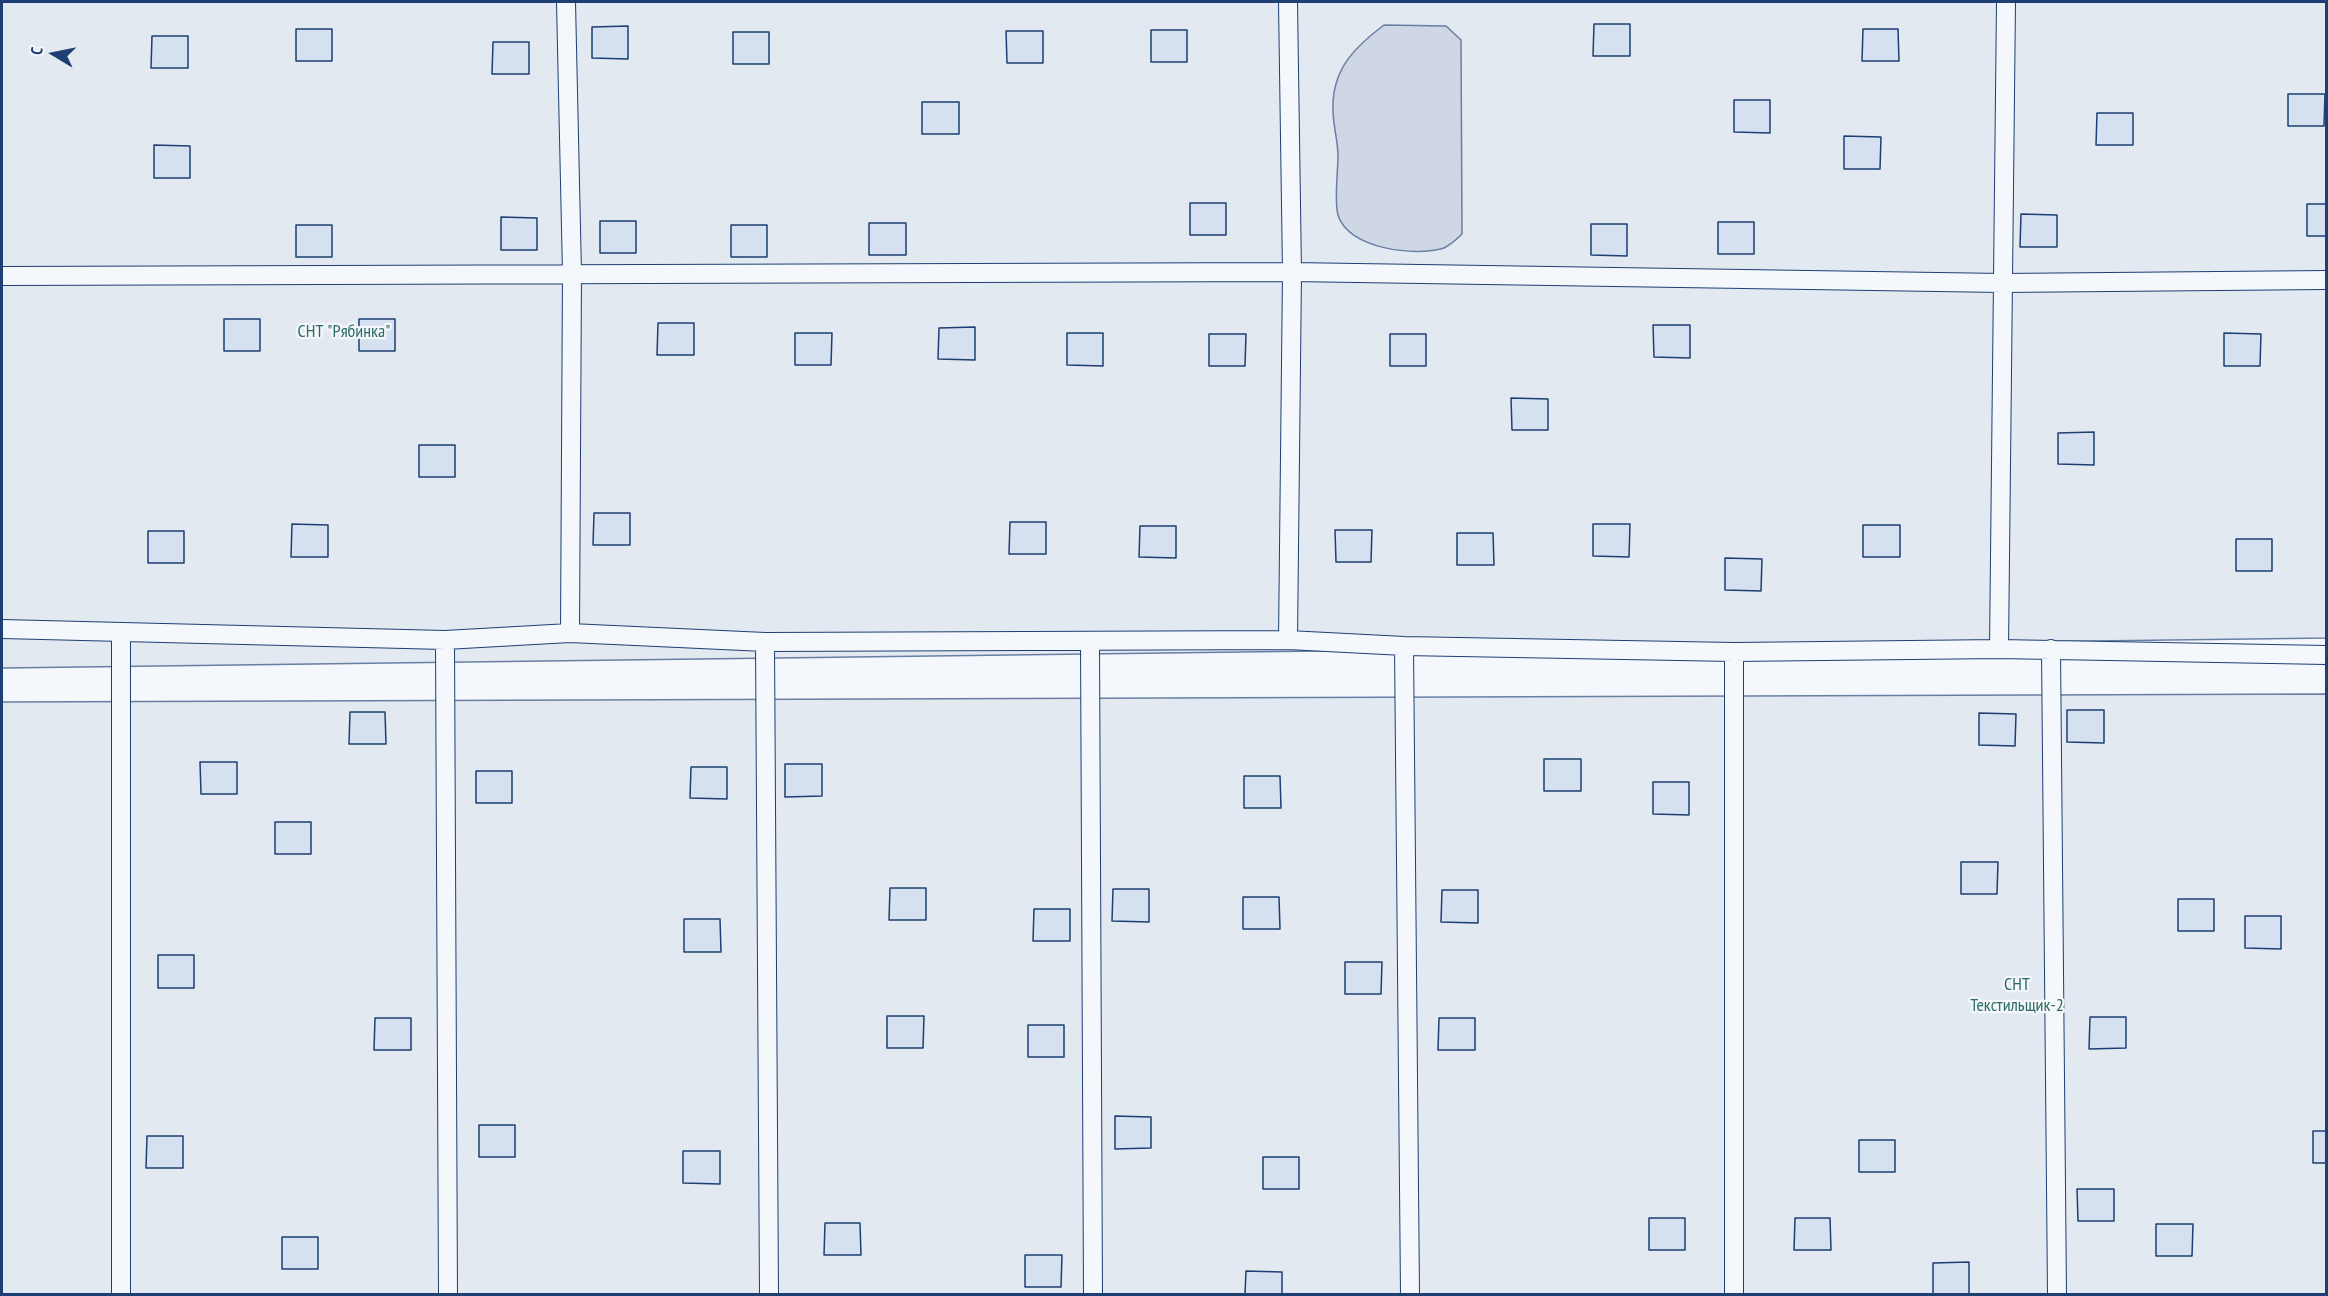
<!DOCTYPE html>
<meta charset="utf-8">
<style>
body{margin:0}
#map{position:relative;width:2328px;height:1296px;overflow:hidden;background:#f4f7fb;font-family:"PT Sans Narrow",sans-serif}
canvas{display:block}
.frame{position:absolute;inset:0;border:3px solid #1d3f73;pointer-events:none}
.north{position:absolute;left:24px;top:24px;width:60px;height:60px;-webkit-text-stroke:4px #f4f7fb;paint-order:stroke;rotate:280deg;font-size:16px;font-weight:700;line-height:24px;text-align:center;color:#1d3f73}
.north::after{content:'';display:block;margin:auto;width:21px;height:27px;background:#1d3f73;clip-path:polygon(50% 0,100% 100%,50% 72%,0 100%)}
</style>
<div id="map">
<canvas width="2328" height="1296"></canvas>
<div class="frame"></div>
<div class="north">С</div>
</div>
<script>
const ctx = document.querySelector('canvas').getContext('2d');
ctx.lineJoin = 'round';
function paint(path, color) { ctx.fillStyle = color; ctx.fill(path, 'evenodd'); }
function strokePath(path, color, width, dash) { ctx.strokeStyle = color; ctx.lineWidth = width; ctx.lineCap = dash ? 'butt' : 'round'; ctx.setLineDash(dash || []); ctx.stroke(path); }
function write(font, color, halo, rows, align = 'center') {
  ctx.font = font + ' "PT Sans Narrow",sans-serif'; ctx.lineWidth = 4.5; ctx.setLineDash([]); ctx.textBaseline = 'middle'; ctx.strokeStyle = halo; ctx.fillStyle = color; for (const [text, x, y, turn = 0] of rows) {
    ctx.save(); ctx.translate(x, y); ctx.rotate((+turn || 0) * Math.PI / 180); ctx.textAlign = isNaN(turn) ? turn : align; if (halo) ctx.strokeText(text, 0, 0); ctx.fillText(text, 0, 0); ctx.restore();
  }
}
const green = new Path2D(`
 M2 2H2326V638L2 668Z
 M2326 694V1294H2V702Z`);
const water = new Path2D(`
 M1384 25 1446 26 1461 40 1462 234C1457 239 1450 245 1444 248 1416 257 1348 249 1338 215 1334 201 1338 172 1338 156 1338 139 1332 122 1333 106 1333 68 1356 46 1384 25Z`);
const building = new Path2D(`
 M1594 24H1630V56H1593Z
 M628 26V59L592 58V27Z
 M296 29H332V61H296Z
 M1863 29H1898L1899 61H1862Z
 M1151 30H1187V62H1151Z
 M1006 31H1043V63H1007Z
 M733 32H769V64H733Z
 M152 36H188V68H151Z
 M493 42H529V74H492Z
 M2288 94H2325L2324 126H2288Z
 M1734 100H1770V133L1734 132Z
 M922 102H959V134H922Z
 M2097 113H2133V145H2096Z
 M1844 136 1881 137 1880 169H1844Z
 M154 145 190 146V178H154Z
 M1190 203H1226V235H1190Z
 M2307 204H2326V236H2307Z
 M2021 214 2057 215V247H2020Z
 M501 217 537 218V250H501Z
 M600 221H636V253H600Z
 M1718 222H1754V254H1718Z
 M869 223H906V255H869Z
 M1591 224H1627V256L1591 255Z
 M296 225H332V257H296Z
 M731 225H767V257H731Z
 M224 319H260V351H224Z
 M359 319H395V351H359Z
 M658 323H694V355H657Z
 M1653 325H1690V358L1654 357Z
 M975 327V360L938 359 939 328Z
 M795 333H832L831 365H795Z
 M1067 333H1103V366L1067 365Z
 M2224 333 2261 334 2260 366H2224Z
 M1209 334H1246L1245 366H1209Z
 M1390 334H1426V366H1390Z
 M1511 398 1548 399V430H1512Z
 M2094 432V465L2058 464V433Z
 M419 445H455V477H419Z
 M594 513H630V545H593Z
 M1010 522H1046V554H1009Z
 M292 524 328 525V557H291Z
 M1593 524H1630L1629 557 1593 556Z
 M1863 525H1900V557H1863Z
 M1140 526H1176V558L1139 557Z
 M1335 530H1372L1371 562H1336Z
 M148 531H184V563H148Z
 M1457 533H1493L1494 565H1457Z
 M2236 539H2272V571H2236Z
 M1725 558 1762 559 1761 591 1725 590Z
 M2067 710H2104V743L2067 742Z
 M350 712H385L386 744H349Z
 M1979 713 2016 714 2015 746 1979 745Z
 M1544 759H1581V791H1544Z
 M200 762H237V794H201Z
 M785 764H822V796L785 797Z
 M691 767H727V799L690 798Z
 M476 771H512V803H476Z
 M1244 776H1280L1281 808H1244Z
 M1653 782H1689V815L1653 814Z
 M275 822H311V854H275Z
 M1961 862H1998L1997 894H1961Z
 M890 888H926V920H889Z
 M1113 889H1149V922L1112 921Z
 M1442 890H1478V923L1441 922Z
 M1243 897H1279L1280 929H1243Z
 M2178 899H2214V931H2178Z
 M1034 909H1070V941H1033Z
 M2245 916H2281V949L2245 948Z
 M684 919H720L721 952H684Z
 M158 955H194V988H158Z
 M1345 962H1382L1381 994H1345Z
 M887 1016H924L923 1048H887Z
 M2090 1017H2126V1048L2089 1049Z
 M375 1018H411V1050H374Z
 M1439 1018H1475V1050H1438Z
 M1028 1025H1064V1057H1028Z
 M1115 1116 1151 1117V1148L1115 1149Z
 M479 1125H515V1157H479Z
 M2313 1131H2326V1163H2313Z
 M147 1136H183V1168H146Z
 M1859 1140H1895V1172H1859Z
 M683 1151H720V1184L683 1183Z
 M1263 1157H1299V1189H1263Z
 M2077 1189H2114V1221H2078Z
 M1649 1218H1685V1250H1649Z
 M1795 1218H1830L1831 1250H1794Z
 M825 1223H860L861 1255H824Z
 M2156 1224H2193L2192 1256H2156Z
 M282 1237H318V1269H282Z
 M1025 1255H1062L1061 1287H1025Z
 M1969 1262V1294H1933V1263Z
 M1246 1271 1282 1272V1294H1245Z`);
const service = new Path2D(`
 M566 2 572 273 570 633
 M2 276 1292 272 2002 283 2326 280
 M2 629 445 640 570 633 765 642 1288 640 1404 646 1734 652 1999 649 2326 655
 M121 633V1294
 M445 640 448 1294
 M1288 640 1292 272 1288 2
 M765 642 769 1294
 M1090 642 1093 1294
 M1404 646 1410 1294
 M1999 649 2006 2
 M2051 649 2057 1294
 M1734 1294V652`);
const parkNames = [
 ["СНТ \"Рябинка\"",344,332],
 ["СНТ",2017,985],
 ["Текстильщик-2",2017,1006]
];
paint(green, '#e3e9f0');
strokePath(green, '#687fa3', 1.5);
paint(water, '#cfd7e4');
strokePath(water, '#687fa3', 1.5);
paint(building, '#d5e0f0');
strokePath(building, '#1d3f73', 1.5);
strokePath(service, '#1d3f73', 20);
strokePath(service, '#f4f7fb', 18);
write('18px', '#2c6c60', '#f4f7fb', parkNames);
</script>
